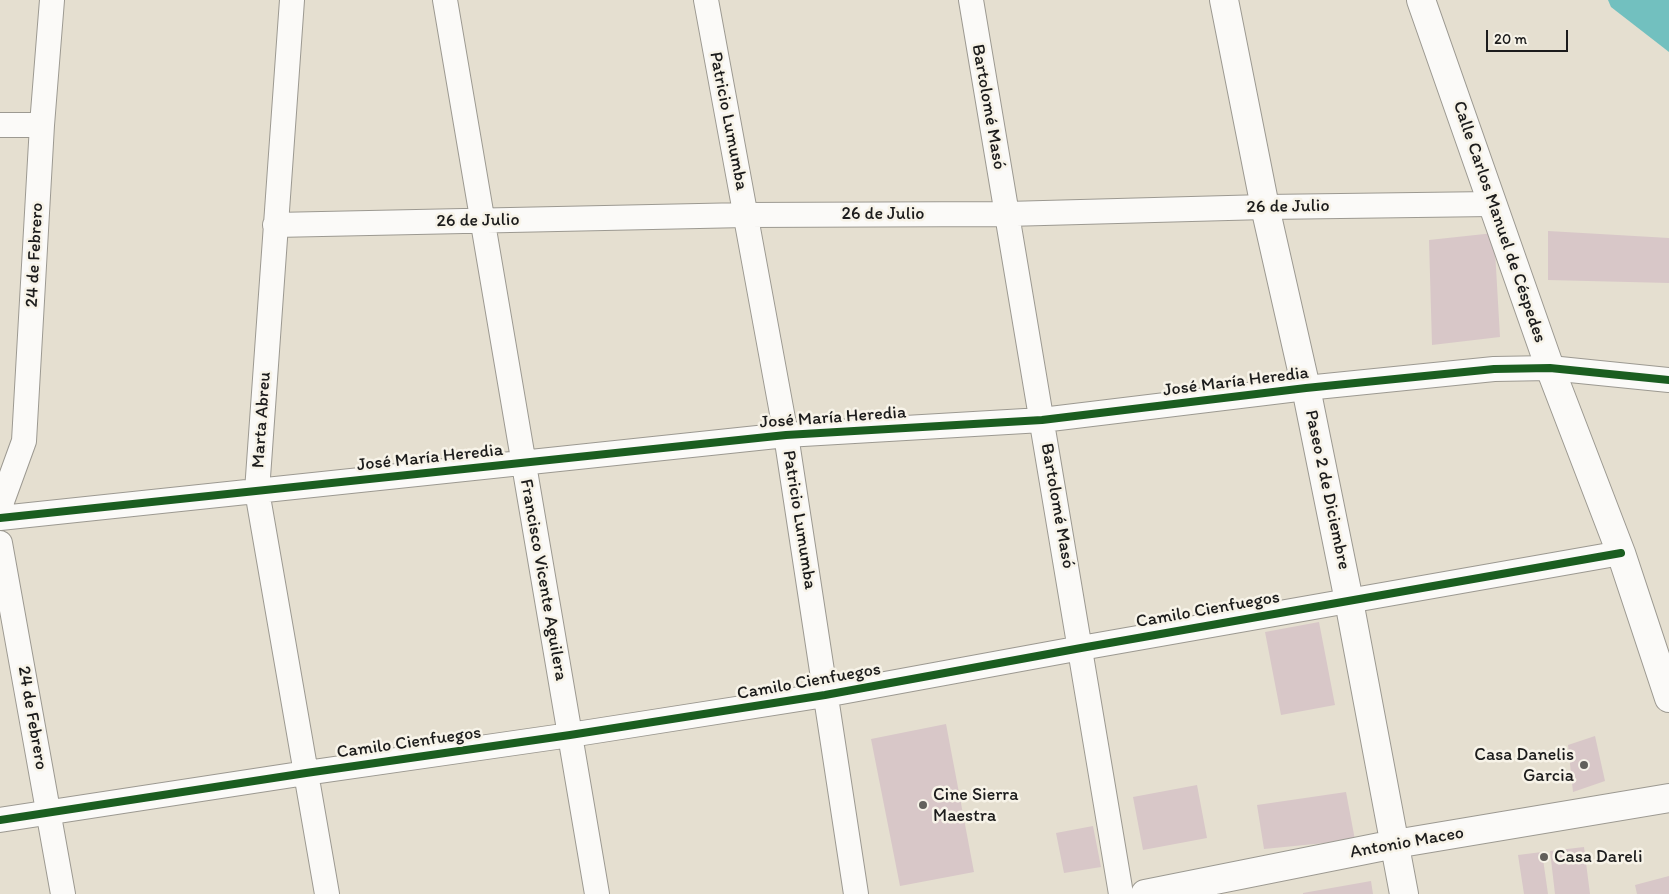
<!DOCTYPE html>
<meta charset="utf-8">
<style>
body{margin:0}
#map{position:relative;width:1669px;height:894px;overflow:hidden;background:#e5dfd0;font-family:Itim,sans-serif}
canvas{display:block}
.scale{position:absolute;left:1486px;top:30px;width:82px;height:22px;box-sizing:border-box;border:2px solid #1c1c1c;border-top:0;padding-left:6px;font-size:15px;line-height:18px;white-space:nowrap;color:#1c1c1c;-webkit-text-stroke:4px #f7f3e8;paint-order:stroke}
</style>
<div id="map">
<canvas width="1669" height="894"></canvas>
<div class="scale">20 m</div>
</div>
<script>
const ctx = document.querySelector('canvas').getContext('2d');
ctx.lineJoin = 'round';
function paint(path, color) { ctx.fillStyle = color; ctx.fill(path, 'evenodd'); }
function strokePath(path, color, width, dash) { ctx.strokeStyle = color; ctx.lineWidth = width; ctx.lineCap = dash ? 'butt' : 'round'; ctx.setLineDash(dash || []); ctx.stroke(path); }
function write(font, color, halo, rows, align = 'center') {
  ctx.font = font + ' Itim,sans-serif'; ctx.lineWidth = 5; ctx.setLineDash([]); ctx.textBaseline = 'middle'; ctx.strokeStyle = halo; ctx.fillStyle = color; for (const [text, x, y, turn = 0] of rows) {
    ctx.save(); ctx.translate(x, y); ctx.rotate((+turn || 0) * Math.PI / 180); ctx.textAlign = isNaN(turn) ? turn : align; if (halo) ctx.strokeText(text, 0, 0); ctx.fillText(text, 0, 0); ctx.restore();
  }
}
const water = new Path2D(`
 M1608 0H1669V52L1611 7Z`);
const building = new Path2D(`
 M1548 231 1669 238V283L1548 280Z
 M1494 233 1500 337 1432 345 1429 240Z
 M1319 622 1335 705 1281 715 1265 632Z
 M946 724 974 872 900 886 871 739Z
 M1595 736 1605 781 1573 792 1568 745Z
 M1197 785 1207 838 1143 850 1133 797Z
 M1346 792 1355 840 1264 849 1257 805Z
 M1093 826 1101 867 1064 873 1056 833Z
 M1584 847 1590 894H1555L1550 851Z
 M1542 852 1548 894H1524L1518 855Z
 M1669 876V894H1637L1635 885Z
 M1371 881 1373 894H1303V893Z`);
const minor = new Path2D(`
 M292 0 257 491 327 894
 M445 0 597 894
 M706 0 786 435 856 894
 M971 0 1121 894
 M0 125H42
 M275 225 746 215 1007 214 1265 207 1492 204
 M0 507 24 441 42 125 52 0
 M0 518 786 435 1042 420 1306 388 1494 369 1550 368 1669 380
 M0 543 63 894
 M0 820 306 773 570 735 825 695 1081 648 1621 553`);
const tertiary = new Path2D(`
 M1224 0 1265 207 1306 388 1349 601 1404 894
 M1421 0 1550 368 1621 553 1669 698
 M1145 894 1395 844 1669 798`);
const cycleway = new Path2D(`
 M0 518 786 435 1042 420 1306 388 1494 369 1550 368 1669 380
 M0 820 306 773 570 735 825 695 1081 648 1621 553`);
const markers = [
 [1584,765,5,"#62605b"],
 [923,805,5,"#62605b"],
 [1544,857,5,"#62605b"]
];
const streetNames = [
 ["Bartolomé Masó",988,107,80],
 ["Patricio Lumumba",728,121,79],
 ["26 de Julio",1288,207,-1],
 ["26 de Julio",883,214],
 ["26 de Julio",478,221,-1],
 ["Calle Carlos Manuel de Céspedes",1499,222,71],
 ["24 de Febrero",35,255,-87],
 ["José María Heredia",1236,382,-7],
 ["José María Heredia",833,418,-4],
 ["Marta Abreu",262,420,-86],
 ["José María Heredia",430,458,-6],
 ["Paseo 2 de Diciembre",1327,490,78],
 ["Bartolomé Masó",1057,506,80],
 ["Patricio Lumumba",799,520,81],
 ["Francisco Vicente Aguilera",543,580,80],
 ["Camilo Cienfuegos",1208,610,-10],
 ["Camilo Cienfuegos",809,682,-10],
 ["24 de Febrero",32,718,80],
 ["Camilo Cienfuegos",409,743,-8],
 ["Antonio Maceo",1407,843,-10]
];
const poiNames = [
 ["Casa Danelis",1574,755,"right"],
 ["Garcia",1574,776,"right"],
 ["Cine Sierra",933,795],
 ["Maestra",933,816],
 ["Casa Dareli",1554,857]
];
paint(water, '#72c0bf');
paint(building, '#d8c7c8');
strokePath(minor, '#9c9991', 26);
strokePath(tertiary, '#9c9991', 30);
strokePath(minor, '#fbfaf8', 24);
strokePath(tertiary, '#fbfaf8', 28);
strokePath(cycleway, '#1b5e20', 8);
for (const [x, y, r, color] of markers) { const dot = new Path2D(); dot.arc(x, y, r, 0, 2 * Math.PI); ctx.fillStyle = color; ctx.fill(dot); strokePath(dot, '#f7f3e8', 2); }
write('18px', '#1c1c1c', '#f7f3e8', streetNames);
write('18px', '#1c1c1c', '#f7f3e8', poiNames, 'left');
</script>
